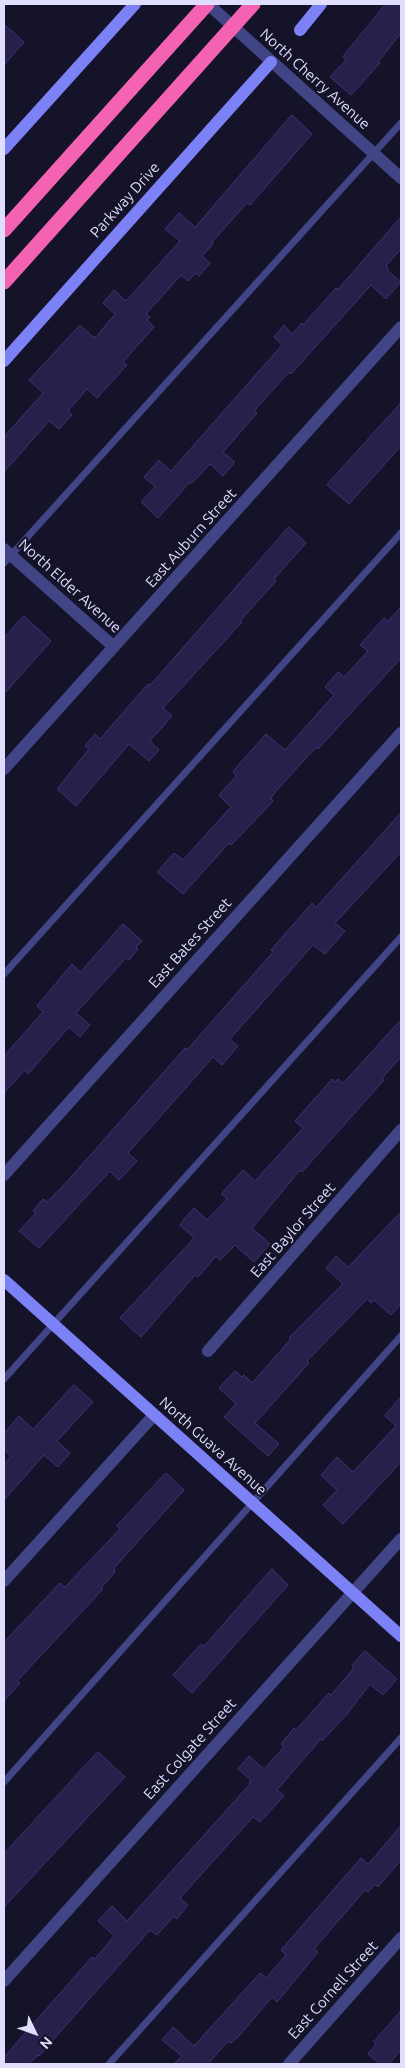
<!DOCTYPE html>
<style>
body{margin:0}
#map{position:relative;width:405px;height:2068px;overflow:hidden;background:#15132a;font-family:Ubuntu,sans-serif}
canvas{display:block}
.frame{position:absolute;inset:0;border:5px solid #dfdefd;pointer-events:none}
.north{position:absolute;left:10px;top:2008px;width:50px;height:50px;-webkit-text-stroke:4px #15132a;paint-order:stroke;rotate:132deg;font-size:14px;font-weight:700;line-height:20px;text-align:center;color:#dfdefd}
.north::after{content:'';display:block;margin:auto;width:18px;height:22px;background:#dfdefd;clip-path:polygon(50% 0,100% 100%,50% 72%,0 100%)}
</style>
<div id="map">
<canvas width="405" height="2068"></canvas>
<div class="frame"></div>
<div class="north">N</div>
</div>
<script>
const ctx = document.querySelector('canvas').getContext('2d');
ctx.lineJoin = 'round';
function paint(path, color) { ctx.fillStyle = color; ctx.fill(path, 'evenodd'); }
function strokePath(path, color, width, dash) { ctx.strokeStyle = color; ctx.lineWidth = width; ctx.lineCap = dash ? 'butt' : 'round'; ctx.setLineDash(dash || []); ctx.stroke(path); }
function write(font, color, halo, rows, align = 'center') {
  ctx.font = font + ' Ubuntu,sans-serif'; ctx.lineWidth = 4; ctx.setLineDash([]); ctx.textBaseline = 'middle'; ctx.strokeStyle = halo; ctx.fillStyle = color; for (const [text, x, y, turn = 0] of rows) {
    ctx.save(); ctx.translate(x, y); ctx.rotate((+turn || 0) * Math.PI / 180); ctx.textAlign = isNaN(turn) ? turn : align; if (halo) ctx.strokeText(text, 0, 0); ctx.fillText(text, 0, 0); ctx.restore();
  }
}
const building = new Path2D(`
 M386 4H401V33L378 62 380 63 351 95 330 77 346 60 343 57Z
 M4 24 24 42 4 65Z
 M292 115 312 134 250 205 247 203 212 242 213 244 202 256 210 263 199 276 196 273 188 281 181 275 146 314 150 317 147 320 154 327 123 362 127 365 97 398 87 389 68 411 72 415 59 429 49 421 4 472V437L43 393 29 380 80 325 93 337H96L115 314 103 303 114 290 126 301 128 299 180 241 165 229 179 213 195 227Z
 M401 217V249L386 266 388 268 387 270 401 282 386 299 371 285 291 374 289 372 254 411 257 413 223 452 235 462 223 476 210 464 192 483 190 482 158 518 141 502 155 487 144 477 159 460 171 471 282 345 274 337 284 325 292 334 302 323 303 325 336 288 338 289Z
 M401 403V446L349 504 327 485Z
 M289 527 306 543 274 579 276 581 240 621 242 622 163 708 172 716 150 741 159 750 149 761 129 744 76 806 57 789 89 749 85 746 95 734 100 739 148 684 150 685Z
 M401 607V658L318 749 316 747 277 790 271 798 273 801 264 811 231 845 229 843 183 894 157 872 174 853 183 860 231 807 219 795 236 776 233 771 266 734 285 750 334 695 325 687 338 672 344 677 368 651 360 645 384 618 388 621Z
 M24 616 51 641 4 694V638Z
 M401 813V852L335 923 345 931 325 954 313 945 230 1039 238 1046 222 1065 213 1057 128 1153 137 1161 119 1180 110 1171 39 1248 19 1231 36 1213 33 1211 43 1199 47 1202 64 1185 185 1048 187 1050 273 952 271 950 312 903 316 907Z
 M123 924 142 941 136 947 138 949 129 960 126 958 76 1013 90 1025 80 1037 69 1027 28 1074 25 1070 4 1093V1056L43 1012 37 1006 72 964 80 972Z
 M401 1020V1057L382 1078 384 1080 302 1172 300 1170 252 1228 270 1244 254 1262 235 1245 220 1260 216 1256 198 1277 195 1275 141 1337 120 1318 194 1238 180 1225 185 1218 194 1208 207 1220 227 1199 221 1194 243 1170 255 1181 303 1128 295 1121 332 1079 335 1082 338 1079 343 1083Z
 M401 1212V1304L391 1315 374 1300 371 1303 367 1299 307 1361 309 1363 255 1423 279 1444 268 1456 224 1417 236 1404 219 1388 235 1371 242 1377 244 1375 252 1383 291 1339 289 1338 343 1284 326 1268 336 1256 348 1267Z
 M74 1385 93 1402 57 1441 70 1453 58 1467 44 1455 4 1500V1464L11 1456 4 1450V1433L19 1416 33 1429Z
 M401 1397V1462L343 1524 323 1505 337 1490 321 1475 337 1457 353 1472 396 1426 385 1416Z
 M166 1473 184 1490 114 1568 115 1572 101 1588 103 1589 17 1681 20 1683 4 1701V1642L60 1583 65 1587 120 1529 117 1526Z
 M272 1569 288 1585 192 1693 173 1675 201 1644 204 1646Z
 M365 1651 397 1679 383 1695 370 1684 348 1713 323 1740H320L282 1784 277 1790 284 1796 260 1822 253 1817 180 1898 188 1905 177 1919 174 1916 157 1935 150 1930 39 2056 38 2055 29 2064H4V2057L92 1957 95 1959 114 1936 98 1921 112 1906 127 1921 250 1784 249 1783 251 1780 238 1769 249 1756 264 1769 284 1747 281 1744 294 1728 296 1730 329 1693 331 1695 354 1668 352 1666Z
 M98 1752 125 1777 4 1907V1854Z
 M401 1826V1860L378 1887 375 1884 368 1892 365 1890 314 1949 318 1952 277 2002 272 1997 239 2036 231 2043 228 2041 208 2064H174L182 2056 162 2040 173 2027 194 2046 260 1973 266 1978 286 1955 281 1950 361 1858 368 1864Z
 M401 2011V2050L389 2064H380L368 2054 376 2044 374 2042Z`);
const lane = new Path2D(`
 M4 563 401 123
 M4 974 401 533
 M4 1379 401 937
 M4 1782 401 1336
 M109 2064 401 1738`);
const street = new Path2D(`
 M208 4 401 178
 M4 549 114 647
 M4 769 401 327
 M4 1175 401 733
 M208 1351 401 1130
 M4 1581 154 1415
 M4 1981 401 1539
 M289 2064 401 1938`);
const secondary = new Path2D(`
 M300 30 321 4
 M4 149 135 4
 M4 361 271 62
 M4 1280 401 1636`);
const highway = new Path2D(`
 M4 230 207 4
 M4 282 253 4`);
const streetNames = [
 ["North Cherry Avenue",315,79,42],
 ["Parkway Drive",125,200,-48],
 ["East Auburn Street",191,538,-48],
 ["North Elder Avenue",70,586,42],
 ["East Bates Street",190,943,-48],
 ["East Baylor Street",293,1230,-49],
 ["North Guava Avenue",213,1446,42],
 ["East Colgate Street",190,1749,-48],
 ["East Cornell Street",333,1990,-48]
];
paint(building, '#26204a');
strokePath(building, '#3c3474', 1);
strokePath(lane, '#414485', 7);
strokePath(street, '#414485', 12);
strokePath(secondary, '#7c82f6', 12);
strokePath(highway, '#f462b2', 15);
write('15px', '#dfdefd', '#15132a', streetNames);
</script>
